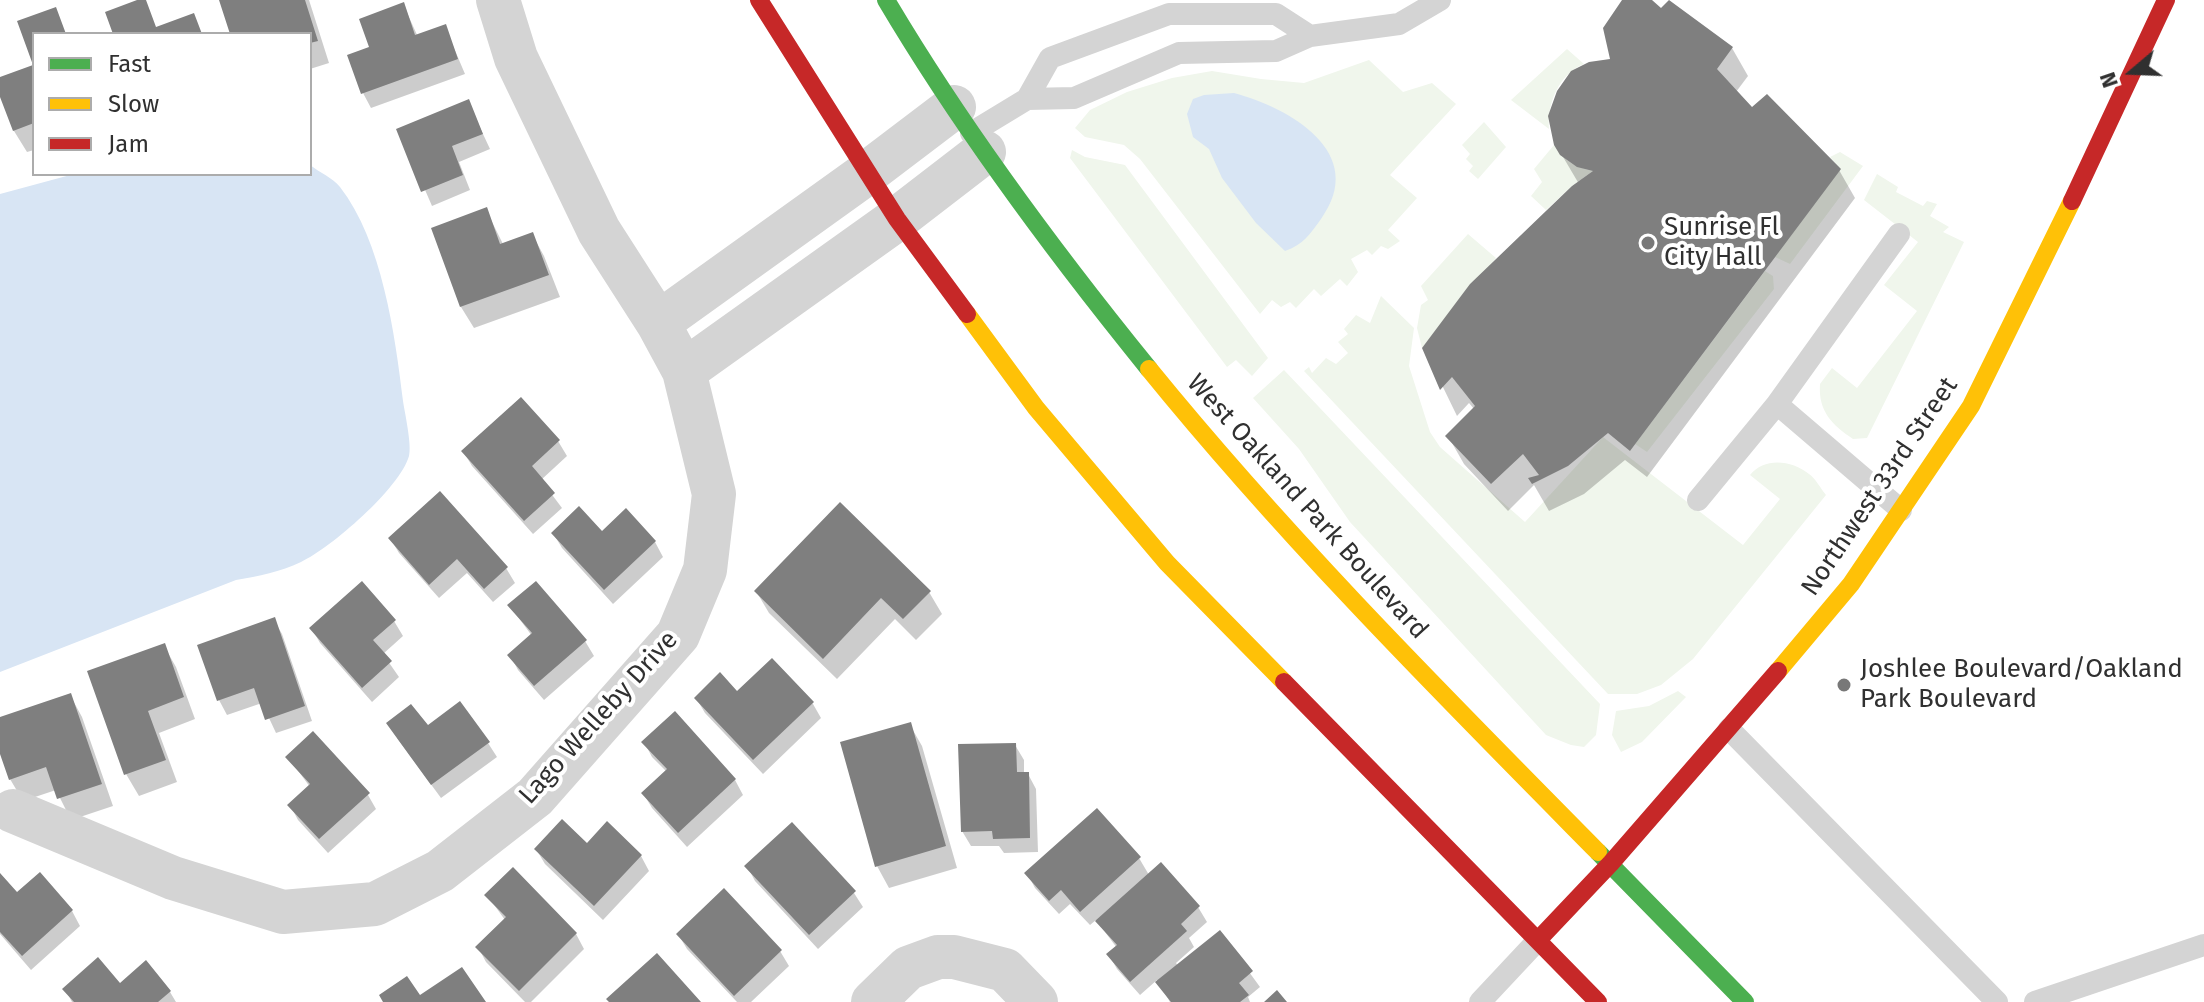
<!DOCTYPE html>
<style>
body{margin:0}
#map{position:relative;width:2204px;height:1002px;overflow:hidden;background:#fff;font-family:"Fira Sans",sans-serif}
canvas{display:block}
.legend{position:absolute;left:32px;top:32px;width:280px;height:144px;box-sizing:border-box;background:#fff;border:2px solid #acacac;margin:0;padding:10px 14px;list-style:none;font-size:24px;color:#303030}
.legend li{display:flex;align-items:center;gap:16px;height:40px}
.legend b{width:40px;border:2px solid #acacac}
.north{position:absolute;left:2092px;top:32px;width:80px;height:80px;-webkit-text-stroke:6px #fff;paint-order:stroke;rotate:251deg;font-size:22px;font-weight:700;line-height:32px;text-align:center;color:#303030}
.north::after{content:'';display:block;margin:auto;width:28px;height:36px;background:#303030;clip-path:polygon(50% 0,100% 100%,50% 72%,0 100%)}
</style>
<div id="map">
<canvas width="2204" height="1002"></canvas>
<ul class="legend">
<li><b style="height:10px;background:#4caf50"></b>Fast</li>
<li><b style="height:10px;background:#ffc107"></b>Slow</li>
<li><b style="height:10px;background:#c62828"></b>Jam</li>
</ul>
<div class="north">N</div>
</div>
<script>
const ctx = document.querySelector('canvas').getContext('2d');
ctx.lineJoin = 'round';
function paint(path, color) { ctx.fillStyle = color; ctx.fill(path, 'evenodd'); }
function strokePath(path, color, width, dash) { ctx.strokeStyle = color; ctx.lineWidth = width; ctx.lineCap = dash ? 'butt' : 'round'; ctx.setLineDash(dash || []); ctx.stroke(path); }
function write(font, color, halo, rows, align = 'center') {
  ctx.font = font + ' "Fira Sans",sans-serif'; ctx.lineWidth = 8; ctx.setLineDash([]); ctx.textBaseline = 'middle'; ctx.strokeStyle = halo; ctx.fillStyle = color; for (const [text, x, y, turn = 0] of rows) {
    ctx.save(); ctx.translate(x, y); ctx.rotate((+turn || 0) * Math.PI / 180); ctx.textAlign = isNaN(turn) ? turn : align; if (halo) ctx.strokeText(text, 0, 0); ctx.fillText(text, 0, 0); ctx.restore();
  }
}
const green = new Path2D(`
 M1567 49 1584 64C1559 74 1547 103 1549 129L1511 100Z
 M1369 60 1403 92 1432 83 1456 104 1390 175 1417 198 1388 230 1400 241 1388 249 1381 246 1372 255 1367 250 1351 259 1358 272 1347 286 1340 279 1321 296 1314 289 1296 308 1290 302 1281 307 1272 300 1260 314 1140 159 1124 145 1085 137 1075 128 1090 110 1127 92 1172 78 1212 71 1261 79 1304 83Z
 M1484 122 1506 147 1478 179 1469 171 1473 166 1466 159 1470 154 1462 145Z
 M1554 145C1564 161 1575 167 1593 171L1572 186 1546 210 1531 196 1542 182 1534 169Z
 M1072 150 1085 157 1125 165 1268 358 1252 376 1236 360 1227 367 1070 158Z
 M1840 152 1863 166 1790 264 1775 257 1840 169 1830 157Z
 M1877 174 1898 187 1896 192 1923 206 1927 201 1937 204 1930 216 1949 227 1943 232 1964 242 1867 438 1853 439C1832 425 1818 411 1820 384L1832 368 1857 388 1917 311 1884 285 1918 242 1864 200Z
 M1468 234 1496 258 1422 348 1417 328 1421 305 1428 300 1421 286Z
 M1765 271 1773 276 1774 289 1647 452 1635 444Z
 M1381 296 1414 328 1409 366 1430 432 1440 447 1525 522 1603 437 1743 545 1780 499 1750 475C1764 457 1792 460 1809 474 1816 479 1821 489 1826 495L1693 659 1661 685 1637 694H1608L1304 371 1309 367 1312 373 1326 358 1336 364 1348 353 1338 342 1348 334 1344 329 1356 315 1370 323Z
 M1284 370 1600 704 1596 735 1584 747 1571 745 1546 735 1350 522 1299 449 1253 398Z
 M1678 691 1686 697 1642 742 1621 752 1612 735 1616 711 1649 706Z`);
const water = new Path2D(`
 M1234 93C1290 108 1369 153 1321 219 1310 234 1303 245 1285 251L1256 223 1222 178 1209 149 1193 137 1187 114 1193 99 1204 95Z
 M310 165C319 172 333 178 340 187 382 241 395 334 403 401 405 414 412 445 409 456 400 488 331 548 301 562 280 572 259 576 236 580L0 672V194L74 174H310Z`);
const shadow = new Path2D(`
 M221 0H309L329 63 310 69V34H232Z
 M1624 0H1649L1661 11 1732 48 1748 76 1736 92 1752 110 1839 170 1855 198 1647 477 1625 460 1584 494 1549 511 1534 485 1508 511 1464 464 1448 436 1474 409 1469 403 1457 416 1424 348 1579 184 1556 145 1612 60Z
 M403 4 418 37 445 27 465 74 371 108 363 93 371 49Z
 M34 67V150L27 152 14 131 0 92V79Z
 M468 102 490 149 459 162 470 190 432 206 399 130Z
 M486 210 503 244 532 234 544 256 560 297 474 328 461 307 433 229Z
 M558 441 567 456 541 480 562 508 533 534 472 466 463 451Z
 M553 533H602L655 542 663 557 613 604 562 548Z
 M390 538 506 568 515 583 493 602 467 573 439 598 399 553Z
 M756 591 929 592 942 614 916 640 895 619 837 679 769 613Z
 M510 606 585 641 594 656 544 700 518 670 510 655 532 636Z
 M274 620 282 634 312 721 276 733 262 703 227 715 219 700Z
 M394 621 403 636 383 654 399 677 372 702 320 643 312 629Z
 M164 646 176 667 195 719 159 733 177 782 139 796 126 774Z
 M772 661 813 704 821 718 763 774 705 713 696 698 737 694Z
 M70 695 82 717 113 806 71 820 56 790 23 801 10 779 0 748V719Z
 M675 714 735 780 743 795 687 847 652 808 643 793 667 772 652 757 644 742Z
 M910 725 922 746 957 868 889 888 877 866Z
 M427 728 488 743 497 757 441 798 397 738Z
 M1015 745 1024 760V774H1028L1036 789 1038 852 1004 853 999 846H971L962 831Z
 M288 757 368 795 376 809 328 853 298 820 290 805 310 787Z
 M792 825 854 893 863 907 818 949 755 881 747 866Z
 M536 849 641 856 649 871 603 920 545 864Z
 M1139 858 1149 875 1198 907 1207 922 1189 938 1194 947 1176 963 1178 966 1220 932 1260 987 1248 997 1250 1002H1170L1157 980 1140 995 1117 969 1109 955 1117 948 1096 920 1090 925 1070 904 1059 914 1035 888 1027 873Z
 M513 870 576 934 584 949 531 1002H525L486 962 478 947 505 920 487 895Z
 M0 876 17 895 72 911 80 926 31 970 0 934Z
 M678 934 780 951 789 966 751 1002H737L687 949Z
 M120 985 170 992 176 1002H72L65 989Z`);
const building = new Path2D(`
 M137 0H146L156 27 194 13 202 34H113L105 12Z
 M219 0H305L318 41 310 43V34H230Z
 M1622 0H1652L1661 8 1669 0 1733 47 1717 69 1752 107 1767 94 1841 169 1630 451 1608 433 1568 466 1532 484 1528 478 1539 475 1523 454 1491 484 1445 436 1475 406 1452 377 1440 390 1422 348 1470 284 1572 186 1593 171 1577 167 1560 155 1554 145 1548 116 1557 91 1571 71 1589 62 1610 59 1603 28Z
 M404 2 415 35 446 24 458 59 361 94 347 55 369 47 359 19Z
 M56 7 66 34H34V123L13 131 0 97V77L33 65 17 21Z
 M469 99 483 134 452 146 463 175 421 192 396 129Z
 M487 207 500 244 533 232 549 275 460 307 431 228Z
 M521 397 560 440 532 466 555 493 524 521 461 451Z
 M440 491 508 567 484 589 457 559 429 585 388 538Z
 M840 502 931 591 903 619 881 598 823 659 754 591Z
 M579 506 602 531 626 508 656 541 604 590 551 533Z
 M362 581 396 620 373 640 392 661 362 688 309 628Z
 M536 581 587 640 534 686 507 655 532 633 507 605Z
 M275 617 305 706 265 720 254 688 217 701 197 645Z
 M165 643 184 697 148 711 166 760 124 775 87 671Z
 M772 658 814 702 753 760 694 698 720 672 737 691Z
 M71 693 102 784 57 799 46 767 9 780 0 754V717Z
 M460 701 490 742 431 785 386 723 411 704 428 725Z
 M675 711 736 779 678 833 641 793 667 769 641 742Z
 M911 722 946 846 875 867 840 742Z
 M313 731 370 793 319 839 287 805 310 784 285 757Z
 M1016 743 1017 772H1029L1030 838 993 839 992 831 961 832 958 744Z
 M1097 808 1141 857 1080 912 1061 890 1049 901 1024 873Z
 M562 819 587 843 607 821 642 855 594 906 534 849Z
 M792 822 856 891 809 935 744 866Z
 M1161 862 1200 906 1181 924 1187 931 1130 982 1106 954 1117 945 1095 921Z
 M513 867 577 933 519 991 475 947 506 917 484 895Z
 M40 872 73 910 22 956 0 932V873L17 892Z
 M724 888 782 950 734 996 676 934Z
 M1220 930 1253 971 1239 983 1249 995 1240 1002H1171L1155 982Z
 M657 953 701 1002H609L606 999Z
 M98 957 120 983 146 960 171 991 158 1002H74L62 989Z
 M462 967 486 1002H383L379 995 407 976 420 995Z
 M1277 990 1287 1002H1264Z`);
const lane = new Path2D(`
 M1310 36 1399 24 1440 0
 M971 133 1027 99 1074 98 1179 53 1276 51 1310 36 1276 14H1169L1050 58 1027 99
 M1777 404 1899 234
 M1698 500 1777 404 1901 510
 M1729 729 1997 1002
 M1480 1002 1539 939
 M2035 1002 2204 945`);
const street = new Path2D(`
 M658 323 867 173 954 107
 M684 371 897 219 984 152
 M13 811 173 878 283 912 375 904 440 871 535 797 678 635 705 570 714 494 684 371 658 323 599 231 516 58 498 0
 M873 1002 908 968 938 957H954L1005 970 1036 1002`);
const fast = new Path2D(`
 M886 0C963 130 1054 252 1149 369
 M1598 852 1745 1002`);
const slow = new Path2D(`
 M967 314 1036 408 1167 563 1284 682
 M1149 369C1288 540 1444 696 1598 852
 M1778 671 1851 584 1971 406 2072 201`);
const jam = new Path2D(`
 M759 0 897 219 967 314
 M2072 201 2166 0
 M1284 682 1598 1002
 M1539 939 1611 863 1778 671`);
const markers = [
 [1648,243,8,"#787878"],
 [1844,685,8,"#787878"]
];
const poiNames = [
 ["Sunrise Fl",1664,228],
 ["City Hall",1664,258],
 ["Joshlee Boulevard/Oakland",1860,670],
 ["Park Boulevard",1860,700]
];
const streetNames = [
 ["Northwest 33rd Street",1880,487,-56],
 ["West Oakland Park Boulevard",1307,507,48],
 ["Lago Welleby Drive",599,718,-48]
];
paint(green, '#f0f6ec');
paint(water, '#d8e5f4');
paint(shadow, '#0003');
paint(building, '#7f7f7f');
strokePath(lane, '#d4d4d4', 22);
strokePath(street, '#d4d4d4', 44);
strokePath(fast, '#4caf50', 18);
strokePath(slow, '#ffc107', 18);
strokePath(jam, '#c62828', 18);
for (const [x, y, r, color] of markers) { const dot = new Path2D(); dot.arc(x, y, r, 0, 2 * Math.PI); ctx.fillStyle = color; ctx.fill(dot); strokePath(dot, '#fff', 3); }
write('26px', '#303030', '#fff', poiNames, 'left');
write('26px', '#303030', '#fff', streetNames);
</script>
